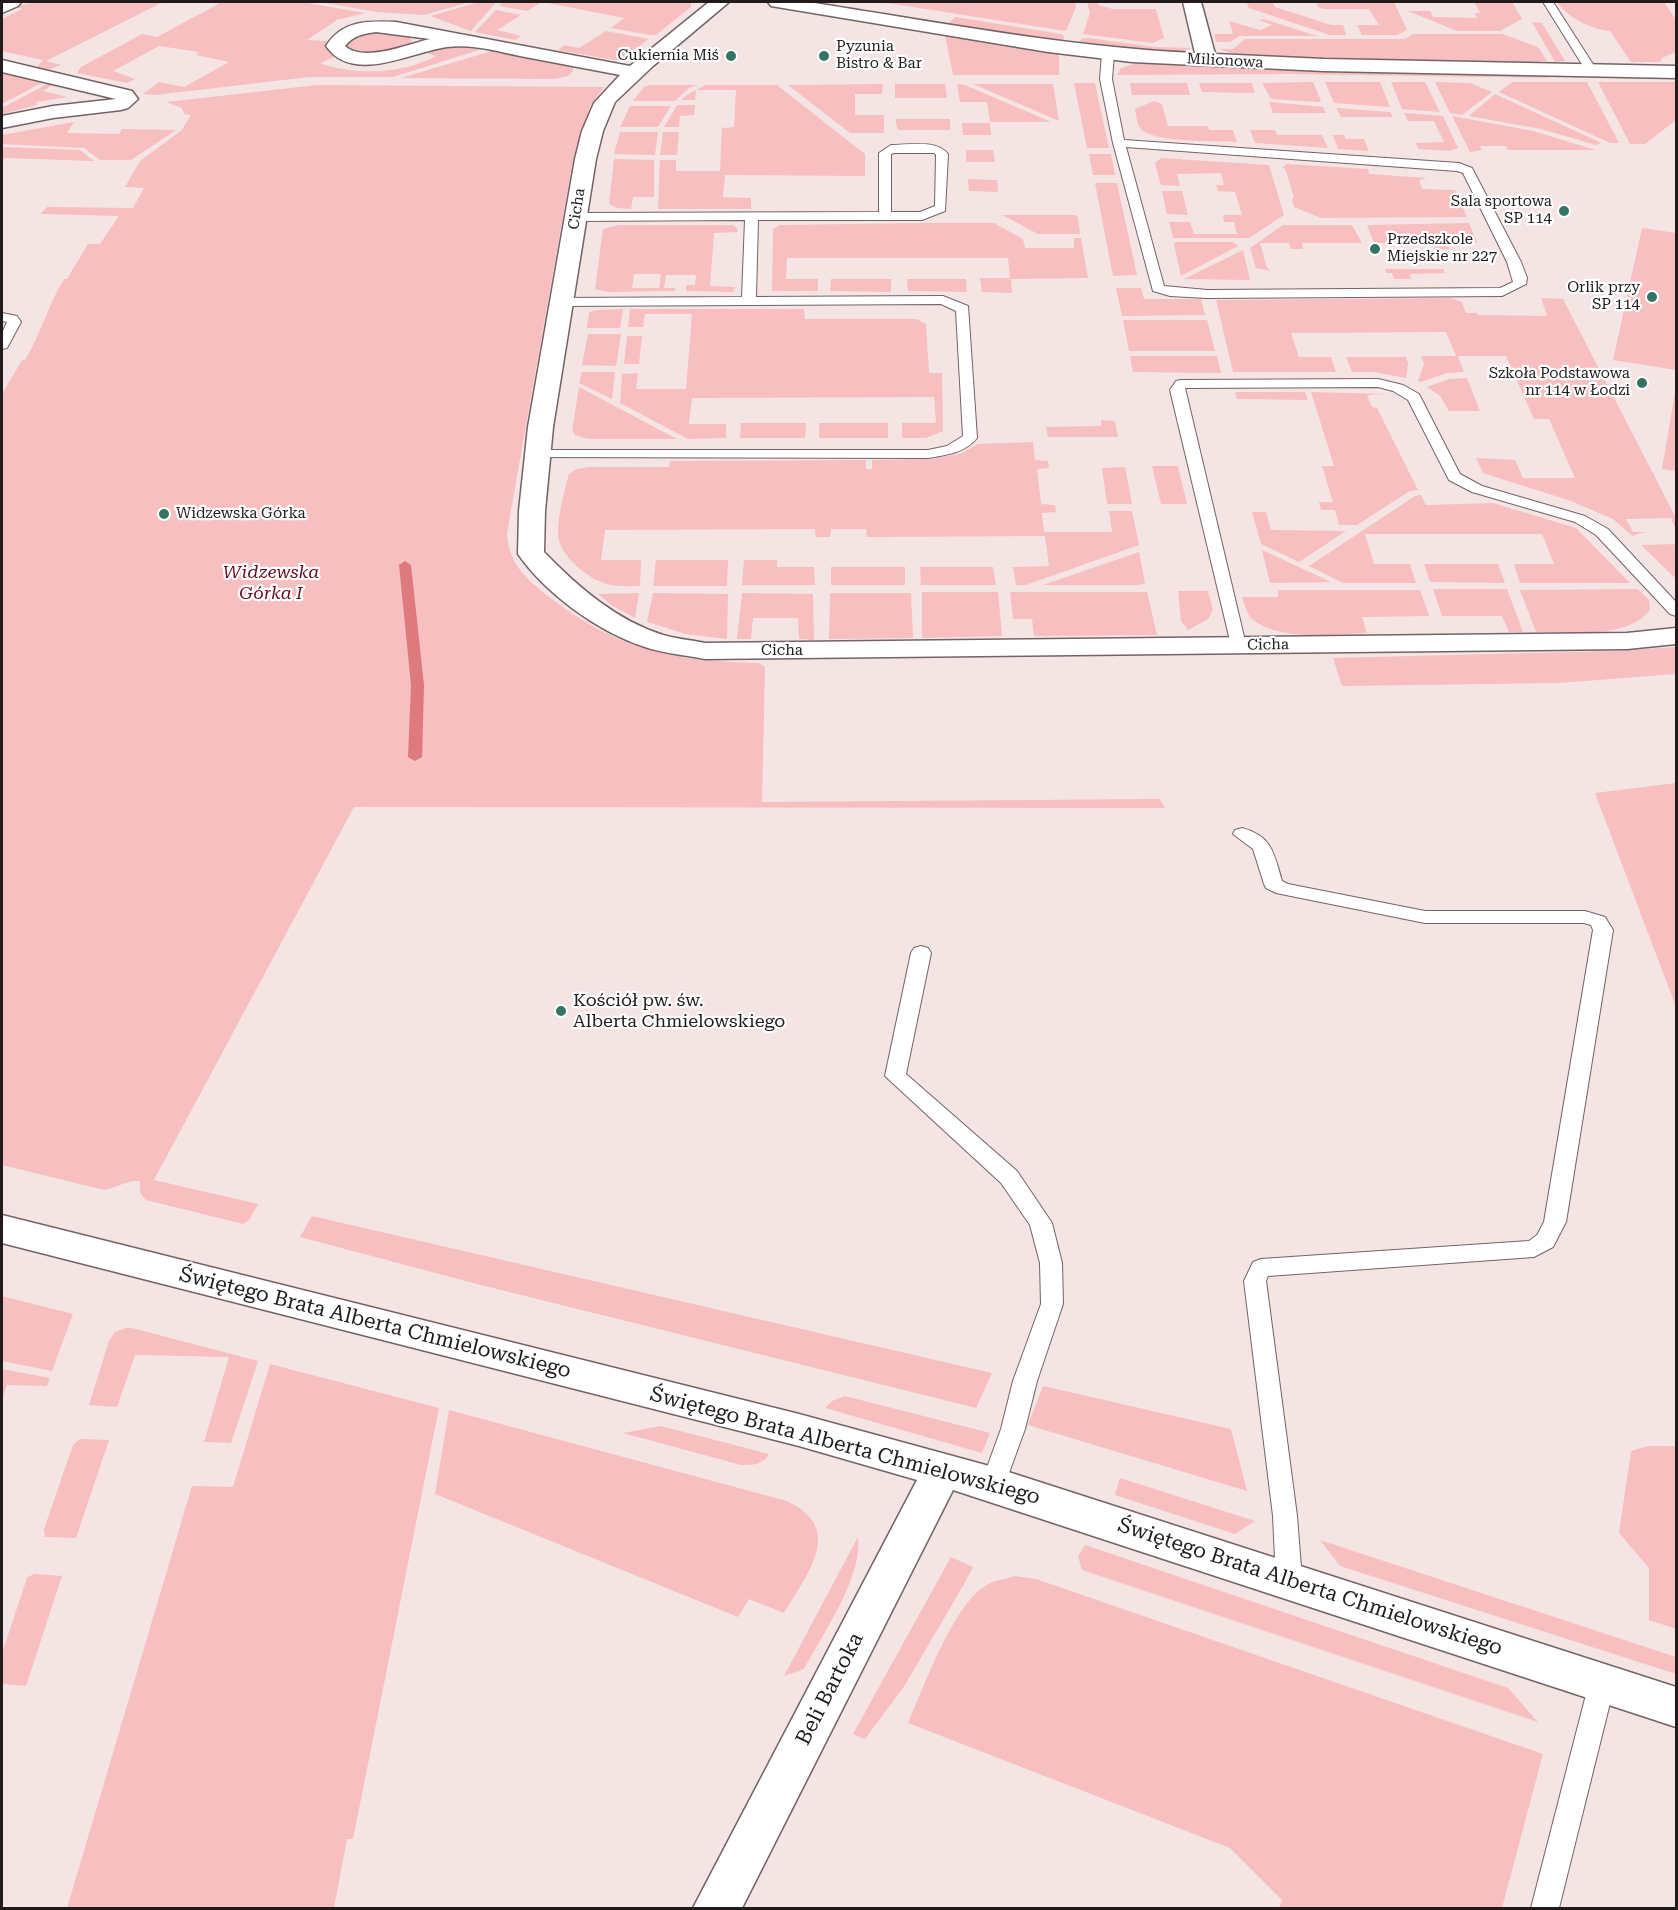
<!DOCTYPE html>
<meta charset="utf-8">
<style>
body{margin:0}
#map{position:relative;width:1678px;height:1910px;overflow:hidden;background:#f5e4e4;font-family:"Roboto Serif",serif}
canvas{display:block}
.frame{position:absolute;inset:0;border:3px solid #211b1b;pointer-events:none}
</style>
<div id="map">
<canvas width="1678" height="1910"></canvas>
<div class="frame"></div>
</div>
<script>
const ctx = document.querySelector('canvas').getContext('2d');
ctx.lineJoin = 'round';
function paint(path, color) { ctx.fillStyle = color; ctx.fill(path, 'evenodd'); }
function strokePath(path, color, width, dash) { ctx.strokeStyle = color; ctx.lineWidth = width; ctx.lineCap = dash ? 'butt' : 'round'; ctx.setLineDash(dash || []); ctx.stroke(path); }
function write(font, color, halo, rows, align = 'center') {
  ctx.font = font + ' "Roboto Serif",serif'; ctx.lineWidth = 4.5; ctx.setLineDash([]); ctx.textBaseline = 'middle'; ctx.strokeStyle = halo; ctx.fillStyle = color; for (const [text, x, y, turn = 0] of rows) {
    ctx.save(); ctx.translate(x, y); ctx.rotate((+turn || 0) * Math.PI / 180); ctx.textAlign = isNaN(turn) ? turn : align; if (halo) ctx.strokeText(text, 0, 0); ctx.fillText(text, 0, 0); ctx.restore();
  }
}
const green = new Path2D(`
 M41 2H163L46 61 61 65 51 69 35 70 43 60 2 51V19L22 9 13 6Z
 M222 2H302L365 13 337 20 307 40 328 41 325 47 335 57 320 63C354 76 403 74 436 56L423 52 448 46 482 49 393 77H309L155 95 143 94 159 82 184 87 229 62 196 55 199 52 159 46 113 71 135 79 127 83 77 73 81 67 142 34 157 37Z
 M321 2H470L424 15 376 12Z
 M479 2H496L471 31 430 16Z
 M503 2H691V7L656 35H650L611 28 624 18 542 2 527 11 499 6Z
 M881 2H1075L1076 7 1066 31Z
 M1087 2H1098L1099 5 1112 9H1156L1164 38 1153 43 1083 34 1090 13Z
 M1316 2H1394L1407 30 1397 35H1362L1357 25H1379L1369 9H1324L1318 7Z
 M1474 2H1512L1522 19 1500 31H1457L1408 11H1430L1433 17 1477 18 1475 13H1480Z
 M1557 2H1664L1676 20V52L1662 58 1660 62H1631L1610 31C1592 30 1567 17 1557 2Z
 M1247 3H1273L1275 7 1331 25H1343L1346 35H1330L1249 8Z
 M496 10 521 15 497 30 521 36 515 40 475 32Z
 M955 17 1061 34 1064 36 1063 41 948 24Z
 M1264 19 1317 36H1239L1230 42H1216L1214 34H1233L1229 21 1260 30 1272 25 1259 20Z
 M1532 22 1542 23 1565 61 1555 62Z
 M381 30 410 36 412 41 410 46C394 50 355 64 346 44L357 35Z
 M606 31 649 39 622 59 614 60 558 50 564 45 579 48Z
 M1413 34H1502L1538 47 1547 61H1541L1542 65 1237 55 1219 49H1233L1245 39H1405Z
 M945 35 1059 54V75H953Z
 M1088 38 1155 47 1192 48C1169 59 1106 47 1079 44L1081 39Z
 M492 51 573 67V71L568 76 555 79 401 78Z
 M1137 63 1548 77V78L1292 74 1117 75 1121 68Z
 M2 69 43 79 45 81 2 104Z
 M51 82 56 83 43 91 68 97 36 102 37 105 2 114V108Z
 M1313 82 1321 101 1319 102 1271 99 1262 83Z
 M1325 82H1380L1390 107 1334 103Z
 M1391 82H1425L1440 112 1402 109Z
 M1435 82 1470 83 1492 92 1462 115 1450 113Z
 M1512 82H1587L1619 143H1610L1499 92Z
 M1598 82H1676V120L1645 144H1630Z
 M1074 83H1095L1109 148H1087Z
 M1130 83H1187L1190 95H1132Z
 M1199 83H1252L1255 93 1202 92Z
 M883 84 882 94H855V115H884V133H850L788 85Z
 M895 84H945L947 98H895Z
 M957 84 965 85 1051 122H990L987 102H960Z
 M973 84H1053L1059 121Z
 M317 85 604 87 591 104 572 165 507 533C508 562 525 578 548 596 617 650 673 661 759 663L765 667 762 802 1160 799 1165 808 354 807 154 1180 258 1204 249 1220 243 1224 146 1200C139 1194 140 1188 140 1181 127 1180 118 1187 104 1190L2 1165V394L22 360H25C41 334 48 305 64 279H67L88 244H100L119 216 40 214 47 207 133 208 144 188 125 187 140 161 182 130 191 115 184 114 182 108 166 102Z
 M649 85H698L689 88 675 101H633L644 87Z
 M706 85H777L865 154V176L725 175 723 197 751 198V209H658L660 160H676V171H720L722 128 734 127 736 90H696L695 100H681L688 94Z
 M1495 94 1597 141 1601 143 1596 145 1541 129 1469 116Z
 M1154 101 1162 104 1168 126H1208L1209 130H1233L1237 142C1218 141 1150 143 1140 128 1137 123 1136 115 1135 109Z
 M1269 102 1323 107 1326 113H1273Z
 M677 105H695L694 115 680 116 679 127H664Z
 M630 106H671L658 127H620Z
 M1336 108 1390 112 1393 117H1341Z
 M1404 113 1443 116 1458 148 1450 151 1419 149 1415 143 1444 142 1434 121H1408Z
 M1452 116 1533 131 1596 150H1508L1506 146H1479L1482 150 1470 152Z
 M895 119H950V130H898Z
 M74 122 67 133 119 134 122 129 176 130 131 160H100L84 148 2 144V135Z
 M962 123H990L991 135H963Z
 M1250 130H1275L1277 135H1322L1328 148 1255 143Z
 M620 132H658L655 155 614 154Z
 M663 132H679L677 155H660Z
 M1333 135H1344L1346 139H1364L1369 151 1338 149Z
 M2 147 80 150 94 161 5 158 2 161Z
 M966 150H993L995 162H966Z
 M1089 154H1111L1115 175H1093Z
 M1161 158 1269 165 1284 215 1249 238H1173L1169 222H1190L1194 234H1237L1234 222H1224L1223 215H1242L1235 192 1218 191 1216 185H1224L1221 173 1177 174 1180 186 1161 185 1155 163Z
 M614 159 654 160V197H633L631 209 617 208 609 204Z
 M1287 164 1368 169 1369 174 1427 178 1419 180 1422 189 1455 190 1467 217 1321 218 1294 207 1292 199 1294 198 1286 171 1283 167Z
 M968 179 997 180 998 192 969 191Z
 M1095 183H1117L1137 275 1113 276Z
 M1162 191H1182L1188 215 1167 214Z
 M1002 215H1075L1078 217 1080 234H1038Z
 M925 223H994L1023 239 1025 248H1074V238H1081L1088 278 1011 279 1012 293 982 292 980 278H1010L1008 258H787L786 279H818V291H772L773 229 780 225Z
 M1469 223 1477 242H1447L1449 249H1436L1433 243H1374L1367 225Z
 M619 225H733L737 228 738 232 714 233 710 286 735 287 733 292 686 291V285H695L696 275H666L664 288H675V291L609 292 595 289 603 229ZM634 274H661L659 288H632Z
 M1283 225H1352L1362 243H1302L1303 249H1291L1289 243H1260L1267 268 1271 271 1256 268 1250 248Z
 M1642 228 1676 233V370L1613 360Z
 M1176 242H1233L1238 246 1181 276 1174 244Z
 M1243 250 1250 280 1184 279Z
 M1385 269H1443L1445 273 1410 274 1411 279H1394L1392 273H1386Z
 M831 279H891V292L830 291Z
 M907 279H966L967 292 908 291Z
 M1116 288H1141L1144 299H1201L1205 315 1122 316Z
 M1451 298 1462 302 1466 313H1477L1478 315 1547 316 1541 298 1563 299 1676 518V530L1671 518 1626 519 1633 532H1645L1632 536 1613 519 1571 501 1483 473 1476 458 1515 460 1523 478H1575L1549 419H1534L1506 356H1458L1464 372 1447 373 1421 382 1418 381 1424 364 1421 356H1456L1446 332 1291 333 1299 357H1331L1336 372H1233L1216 300Z
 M623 309 620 328H587L589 312 597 310Z
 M630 309H804L805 319H916L926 324 929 373H942L943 431 926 438H902V423H936L934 397 692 398 689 424H726V438L688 439 620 403 622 374 638 373 636 389H686L692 314H645L643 327H628Z
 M1123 320H1207L1215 351H1129Z
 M588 334H621L616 366 582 365Z
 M627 336H642L639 364H624Z
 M1130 356H1217L1221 373 1133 372Z
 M1346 357H1406L1408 364 1406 378 1374 372H1352Z
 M582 372H615L612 399 579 383Z
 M1467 378 1480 411H1449L1440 396 1427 387 1449 379Z
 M579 387 677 439H588L575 435 572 430Z
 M1235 392H1305L1308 400 1237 399Z
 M1311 392 1385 394 1367 395 1372 407 1377 408 1418 490 1410 491 1357 525H1339L1335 510H1321L1319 502H1333L1322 466H1334Z
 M1675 392H1676V471L1662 469Z
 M1101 420 1115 421 1118 437H1048L1046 427 1101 426Z
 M741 423H806L805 438H740Z
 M819 423H888V438H819Z
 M1033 442 1035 460 1048 461 1049 468 1037 469 1041 504 1055 505 1056 512 1042 513 1044 532H1112L1109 511H1132L1139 545 1026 585H1016L1013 567 1049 566 1045 536 867 537 866 529H831L830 537H816L815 529 605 530 601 560H641L640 586C629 586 617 587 607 584 588 579 559 556 558 534 558 515 564 492 569 474L577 469 590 467H669L670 461 866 460V469H872V460L929 459 960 454 978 444Z
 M1152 466H1178L1187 504H1161Z
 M1125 467 1132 504H1107L1102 468Z
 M1421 495 1426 505 1493 503 1576 528 1630 583H1520L1514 564H1554L1542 534H1365L1374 564H1410L1416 583H1343L1309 566 1415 496Z
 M1252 512H1266L1271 530 1346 531 1299 562 1261 544Z
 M1676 544V577H1674L1641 545Z
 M1262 550 1331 582 1270 583Z
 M1139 552 1145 583 1139 585H1043Z
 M656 560H728L727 586H653Z
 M744 560H777V567H814L815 585H742Z
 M1424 564H1498L1505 583 1430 582Z
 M831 567H905V585H831Z
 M920 567H993L996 585H921Z
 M1433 589H1507L1523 632H1509L1502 616H1442Z
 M1638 589 1649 600 1650 610C1627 640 1571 631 1536 632L1520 590Z
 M1278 590H1420L1429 616 1362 617 1367 633C1335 634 1277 642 1251 618 1247 614 1244 603 1242 597H1278Z
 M1178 591H1208L1213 610 1208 619 1188 630 1181 621Z
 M922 592H998L1002 636 922 638Z
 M1010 592H1147L1157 635 1034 636 1032 619H1013Z
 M639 593 635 618 611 605 598 594Z
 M653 593 728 594 727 639 686 634 647 622Z
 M742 593 813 594 814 640 799 639 798 618H753L751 639H737Z
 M830 593H911L913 638 829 639Z
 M1676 647V674L1559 683 1342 686 1333 658 1612 651Z
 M1676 783V1007L1595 793Z
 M312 1216 992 1373 976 1408 473 1283 300 1237Z
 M2 1296 73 1314 52 1371 2 1361Z
 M126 1328H132L258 1361 231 1443 204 1442 229 1357 135 1355 117 1407 89 1405 109 1341 115 1332Z
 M270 1364 439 1408 353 1839H347L334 1908H67L192 1486 233 1487Z
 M2 1369 50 1378 47 1386 7 1385 2 1399Z
 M1043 1386 1231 1429 1247 1491 1028 1425Z
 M845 1396 990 1433 982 1453 825 1408 832 1401Z
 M449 1410 787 1501C846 1529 807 1574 784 1613L749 1599 738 1617 435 1494Z
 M661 1426 769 1454C763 1465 753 1465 741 1465L623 1433Z
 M80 1439 109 1440 76 1538 45 1537 44 1529 73 1445Z
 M1648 1446H1676V1629L1649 1620V1568L1619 1533 1631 1451Z
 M1120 1478 1255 1521 1235 1534 1115 1495Z
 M858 1537C863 1577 823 1633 804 1669L784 1676Z
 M1320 1540 1676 1657V1674L1340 1566Z
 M1085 1545 1508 1688 1538 1722 1082 1570 1078 1556Z
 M951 1557 973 1567 964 1584 905 1685 865 1739 853 1734Z
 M35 1574 62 1576 26 1686 2 1684V1653L26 1581 27 1577Z
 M1015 1576 1036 1579 1543 1754 1502 1908H1279L1282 1900 1230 1848 908 1723C924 1687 954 1602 988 1584 996 1580 1006 1579 1015 1576Z`);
const stream = new Path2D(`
 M405 561 411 565 424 685 422 757 415 761 408 757 411 685 399 565Z`);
const lane = new Path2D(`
 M1543 2H1553L1598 72 1596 74H1588Z
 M1108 51 1114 54 1112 79 1124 140 1459 163 1472 168 1521 262 1527 278 1526 284 1502 296 1207 298 1170 296 1153 291 1113 143 1100 79 1102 54ZM1126 147 1457 171 1463 173 1507 262 1513 282 1500 288 1207 290 1164 286Z
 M891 145C909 145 936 139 948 154L945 211 922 220H758L756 297 943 296 968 306 977 438C965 453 946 455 928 458L533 457 531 454 538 450H928L947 446 963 436 956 311 941 304 560 306 553 302 560 298 742 297 745 220 577 221 571 217 577 213 879 212V153ZM894 153H934L936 155 935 206 920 212H891V154Z
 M2 313 17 316 21 322 7 348 2 349V333L7 322 2 321Z
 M1378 379 1403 385 1419 394 1460 474 1482 486 1585 516 1608 529 1676 602V616L1670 614 1596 535 1575 522 1472 492 1449 480 1408 400 1393 391 1378 387 1185 388 1246 645 1244 649H1232L1170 390 1176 381 1181 380Z
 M1242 828C1272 836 1274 853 1282 881L1288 884 1425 911H1585L1605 917 1613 930 1566 1222 1553 1247 1534 1257 1268 1276 1266 1281 1297 1516 1302 1580 1298 1588 1289 1591 1280 1588 1276 1580 1273 1516 1244 1281 1253 1262 1261 1259 1529 1241 1537 1235 1544 1222 1593 930 1591 925 1584 923H1425L1276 893 1266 888 1264 884 1253 849 1233 834 1235 830Z
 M921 946 928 948 931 953 906 1074 1017 1171 1052 1223 1062 1263 1063 1304 1037 1381 1025 1429 1005 1484 1002 1491 993 1494 984 1491 981 1484 1001 1429 1013 1381 1041 1304 1040 1263 1030 1225 1001 1183 885 1076 911 953 914 948Z
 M1602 1671 1611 1675 1615 1683 1559 1908H1531L1589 1683 1593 1675Z`);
const street = new Path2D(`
 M2 2H21L18 6 2 13Z
 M709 2H729L653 66 615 102 603 131 596 159 553 427 545 511 544 552C578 587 616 620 663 635 677 639 691 640 705 643L1627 633 1676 628V644L1627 649 705 659C684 655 662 653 642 646 597 631 545 593 518 554L519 511 528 427 575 159 582 131 594 103 620 75C587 69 553 62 520 56 496 51 472 44 447 47 411 52 353 85 326 46 343 20 367 21 396 22L630 66ZM376 32 430 39C408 44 364 63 345 46 354 35 363 34 376 32Z
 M768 2H808C937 22 1065 47 1195 53L1183 2H1201L1215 54 1324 59 1676 66V78L1324 71 1132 62 1048 52 777 7 771 6Z
 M2 60 132 91 138 99 128 108 121 110 53 118 2 128V116L53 106 116 99 2 72Z
 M2 1215 799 1414 993 1467 1676 1687V1727L953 1490 742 1908H693L917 1480 799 1446 2 1243Z`);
const markers = [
 [731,56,6,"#337463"],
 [824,56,6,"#337463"],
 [1564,211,6,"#337463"],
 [1375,249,6,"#337463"],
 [1652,297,6,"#337463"],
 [1642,383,6,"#337463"],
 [164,514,6,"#337463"],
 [561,1011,6,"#337463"]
];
const farPoinames = [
 ["Pyzunia",836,47,"left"],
 ["Bistro & Bar",836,64,"left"],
 ["Cukiernia Miś",719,56],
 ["Sala sportowa",1552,202],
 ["SP 114",1552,219],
 ["Przedszkole",1387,240,"left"],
 ["Miejskie nr 227",1387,257,"left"],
 ["Orlik przy",1640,288],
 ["SP 114",1640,305],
 ["Szkoła Podstawowa",1630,374],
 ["nr 114 w Łodzi",1630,391],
 ["Widzewska Górka",176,514,"left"]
];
const farStreetnames = [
 ["Milionowa",1225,61,3],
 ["Cicha",577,209,-81],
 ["Cicha",1268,645,-1],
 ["Cicha",782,651]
];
const parkNames = [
 ["Widzewska",271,573],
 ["Górka I",271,594]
];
const poiNames = [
 ["Kościół pw. św.",573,1001],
 ["Alberta Chmielowskiego",573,1022]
];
const nearStreetnames = [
 ["Świętego Brata Alberta Chmielowskiego",375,1323,14],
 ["Świętego Brata Alberta Chmielowskiego",845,1446,15],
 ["Świętego Brata Alberta Chmielowskiego",1310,1587,18],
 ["Beli Bartoka",830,1689,-63]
];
paint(green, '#f7bfc0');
paint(stream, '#de797e');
strokePath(lane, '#726464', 2);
strokePath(street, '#726464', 3);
paint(lane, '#fff');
paint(street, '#fff');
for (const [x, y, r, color] of markers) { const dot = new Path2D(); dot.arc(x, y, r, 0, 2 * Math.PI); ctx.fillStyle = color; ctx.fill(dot); strokePath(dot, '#fff', 2); }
write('15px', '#211b1b', '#fff', farPoinames, 'right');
write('15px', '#211b1b', '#fff', farStreetnames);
write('italic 18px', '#690b1d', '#fff', parkNames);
write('18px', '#211b1b', '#fff', poiNames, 'left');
write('21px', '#211b1b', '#fff', nearStreetnames);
</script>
